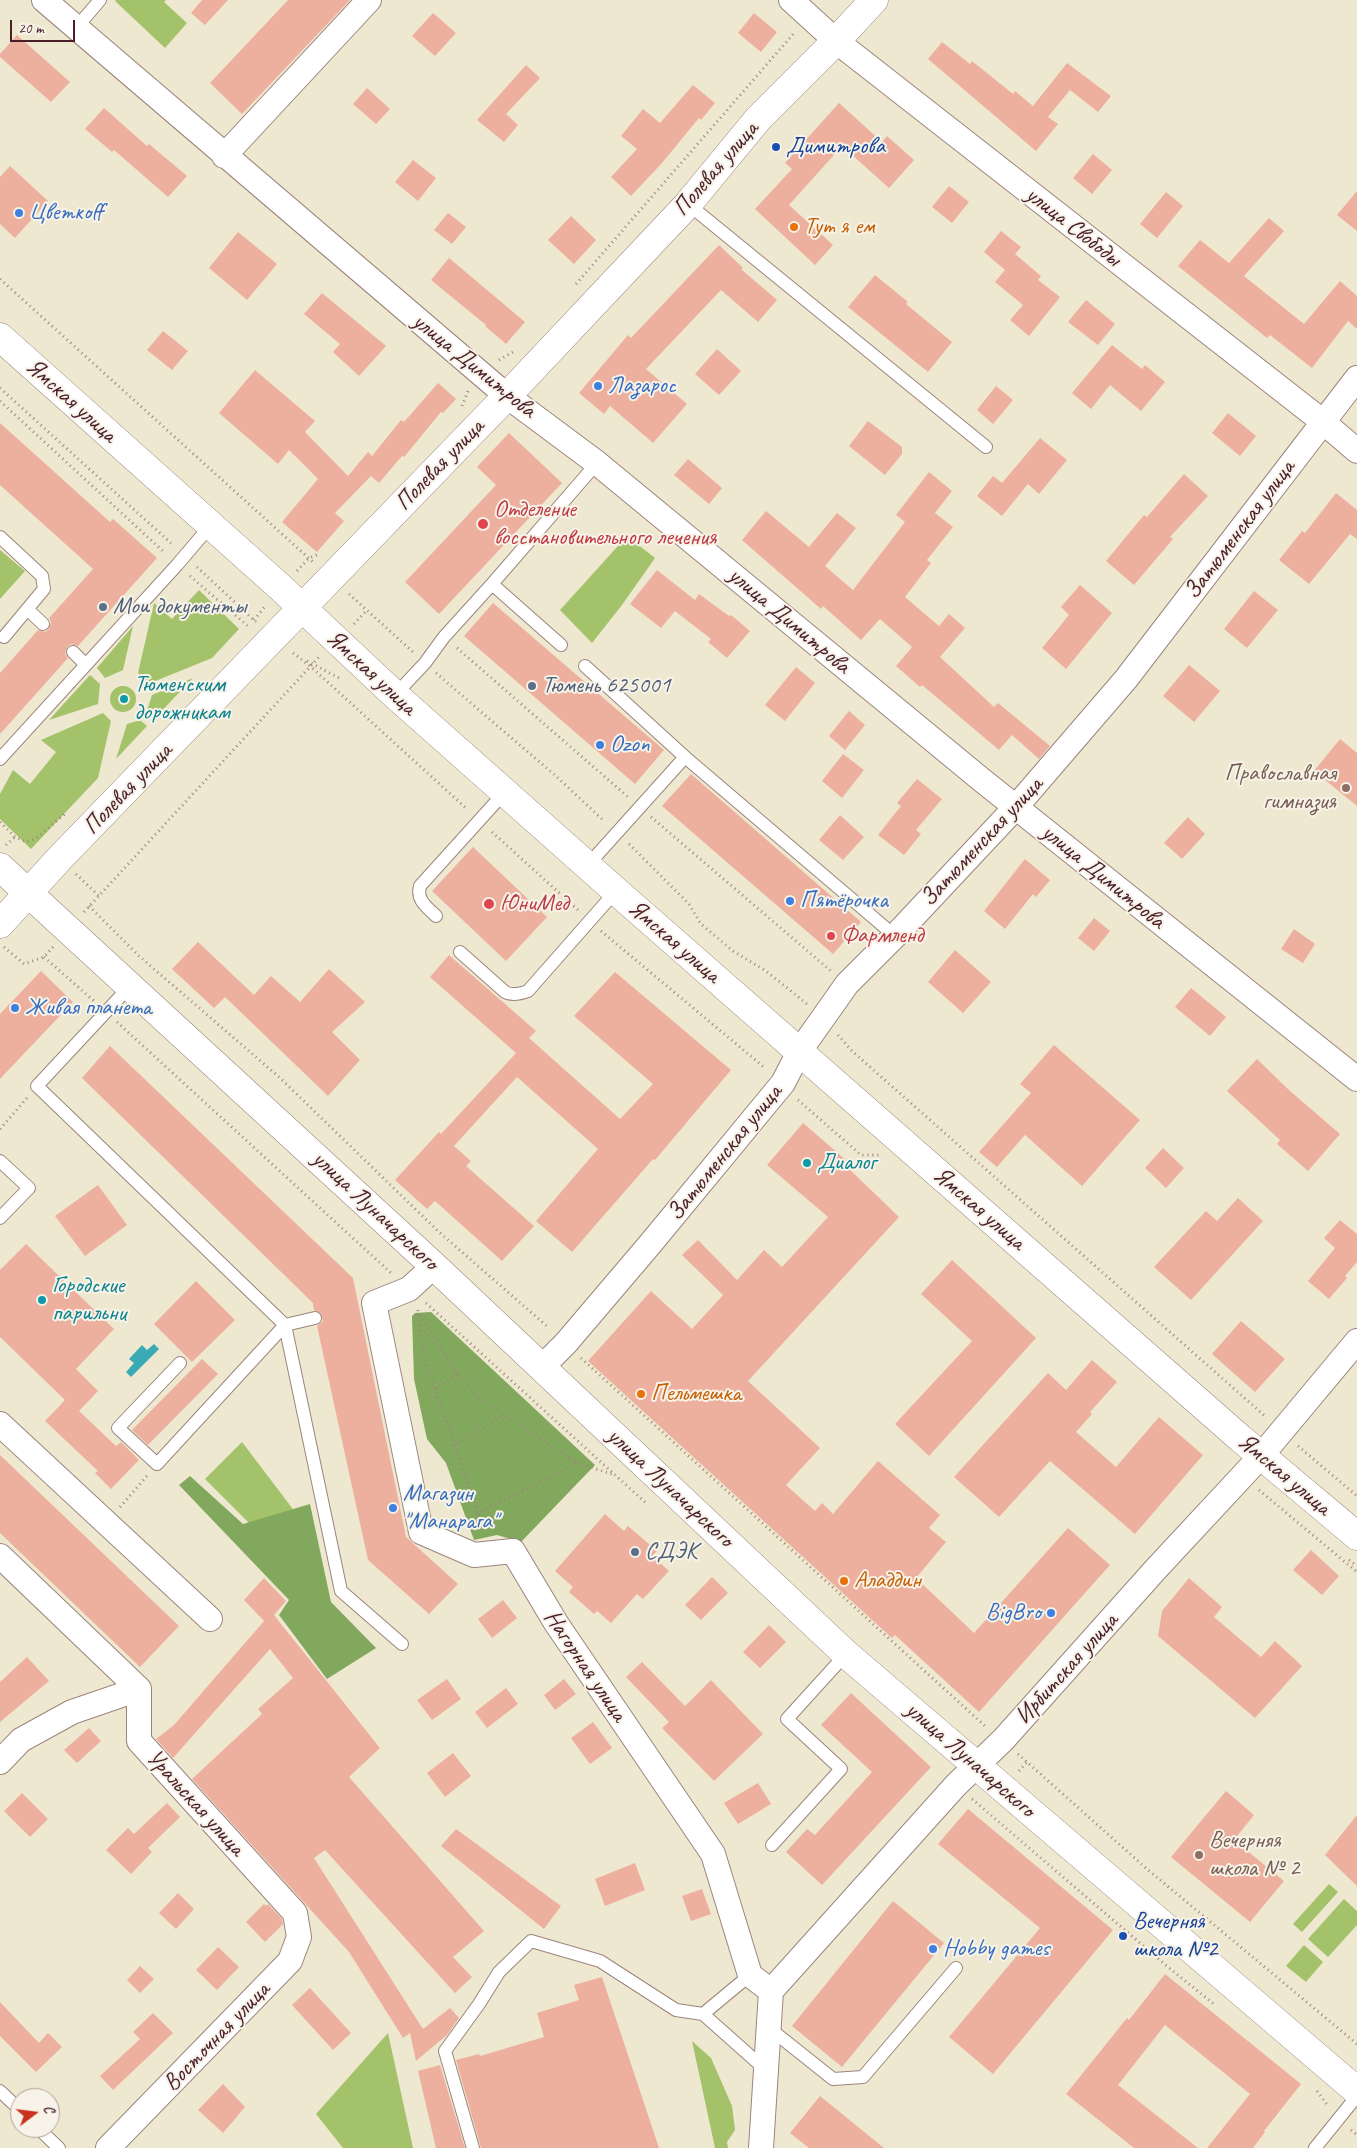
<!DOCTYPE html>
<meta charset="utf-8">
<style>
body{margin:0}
#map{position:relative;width:1357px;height:2148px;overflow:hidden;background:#efe8d0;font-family:Caveat,sans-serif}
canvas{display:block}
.north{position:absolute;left:10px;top:2088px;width:50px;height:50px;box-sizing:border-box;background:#f7f3e8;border:1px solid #b29e9c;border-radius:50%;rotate:75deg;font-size:14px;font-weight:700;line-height:20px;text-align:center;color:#4a1f2b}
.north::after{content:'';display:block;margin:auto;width:18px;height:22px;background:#c8321e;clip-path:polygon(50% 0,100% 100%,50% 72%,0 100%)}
.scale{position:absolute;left:10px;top:20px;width:65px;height:22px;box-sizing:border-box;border:2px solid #4a1f2b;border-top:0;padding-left:6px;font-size:15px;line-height:18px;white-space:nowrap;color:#4a1f2b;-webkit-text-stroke:4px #f7f3e8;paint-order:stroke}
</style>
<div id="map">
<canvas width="1357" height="2148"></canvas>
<div class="north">С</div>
<div class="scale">20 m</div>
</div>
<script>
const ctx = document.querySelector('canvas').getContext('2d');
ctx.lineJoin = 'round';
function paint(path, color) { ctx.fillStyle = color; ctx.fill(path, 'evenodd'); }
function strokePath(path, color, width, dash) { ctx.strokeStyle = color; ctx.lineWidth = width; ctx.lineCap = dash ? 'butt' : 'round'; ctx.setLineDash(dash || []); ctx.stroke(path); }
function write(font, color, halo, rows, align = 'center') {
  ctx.font = font + ' Caveat,sans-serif'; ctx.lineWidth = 4; ctx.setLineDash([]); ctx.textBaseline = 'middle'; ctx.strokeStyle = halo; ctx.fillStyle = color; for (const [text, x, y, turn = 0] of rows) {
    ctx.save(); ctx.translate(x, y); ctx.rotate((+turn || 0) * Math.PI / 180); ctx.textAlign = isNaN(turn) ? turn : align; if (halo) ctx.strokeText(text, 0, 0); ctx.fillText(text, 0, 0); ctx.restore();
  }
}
const green = new Path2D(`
 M116 0H166L164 2 187 23 165 48 115 1Z
 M627 536 655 558 622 605 592 643 560 610Z
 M0 550 25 571 0 599Z
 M199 590 239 629 212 658 148 684 138 673 154 603 172 619Z
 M133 626 123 670 105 678 97 668Z
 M90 675 100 684 98 704 49 720Z
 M193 678 154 719 146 714 152 695Z
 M110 699a13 13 0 1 1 26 0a13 13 0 1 1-26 0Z
 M103 713 111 721 98 778 31 849 0 819V794L13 770 30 784 56 752 41 740Z
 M140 720 147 726 116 759 127 724Z
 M242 1442 308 1529 283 1557 205 1479Z
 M1329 1884 1338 1892 1302 1932 1293 1924Z
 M1344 1899 1357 1911V1925L1328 1957 1308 1939Z
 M1304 1945 1323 1962 1306 1982 1286 1966Z
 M388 2033 413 2148H343L316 2114Z
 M692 2041 711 2058 732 2106 735 2130 727 2142 728 2148H715Z`);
const forest = new Path2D(`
 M431 1312 595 1465 521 1542 497 1535 474 1540 446 1463 427 1439 414 1379 412 1316 415 1313Z
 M190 1476 243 1524 310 1504 331 1602 376 1648 327 1679 279 1615 289 1600 179 1485Z`);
const water = new Path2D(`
 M154 1344 159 1349 131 1377 126 1372 134 1363 129 1359 142 1345 147 1350Z`);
const building = new Path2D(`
 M202 0H228L205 25 191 13Z
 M288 0H350L242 114 210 83Z
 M433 13 456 33 435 56 412 36Z
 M754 13 777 32 761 52 738 33Z
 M17 35 70 82 51 102 0 57V54Z
 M942 42 970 64 972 61 1013 94 1015 91 1033 106 1067 63 1111 96 1098 112 1070 90 1048 117 1058 124 1036 151 928 59Z
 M526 65 540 78 506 114 518 125 504 142 477 120Z
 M693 85 715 103 701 120 699 118 662 163 631 196 611 177 637 149 621 136 643 109 660 123Z
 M367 88 390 109 376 124 353 104Z
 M839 103 882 142 887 136 914 160 889 188 842 146 789 205 833 245 815 265 755 209 792 169 785 163Z
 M104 108 147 146 149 144 187 176 168 197 114 150 112 152 85 129Z
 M1093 154 1112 170 1092 194 1073 178Z
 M413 160 436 178 418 201 395 182Z
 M10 166 48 201 15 238 0 224V177Z
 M949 186 969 202 952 223 932 207Z
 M1357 191V231L1337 215Z
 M1166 192 1183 206 1157 238 1140 224Z
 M448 213 466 227 452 244 434 230Z
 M571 216 596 240 574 264 548 240Z
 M1269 218 1284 231 1244 276 1304 324 1340 281 1357 296V329L1348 321 1312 368 1270 335 1267 338 1178 266 1200 240 1229 263Z
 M1001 231 1021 247 1015 254 1041 276 1038 280 1060 297 1029 336 1010 320 1023 305 995 282 1005 270 984 252Z
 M238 232 277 264 247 300 209 268Z
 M719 245 743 268 741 269 777 300 758 322 721 290 646 369 687 404 653 443 610 406 604 414 579 393 628 335 631 338Z
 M449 258 525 322 506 344 485 326 486 325 431 280Z
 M875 275 908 302 906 304 952 342 928 372 848 307Z
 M322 293 386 346 359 376 333 352 340 344 304 314Z
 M1086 300 1115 324 1098 345 1068 322Z
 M163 331 188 351 172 370 147 350Z
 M1112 345 1142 369 1145 365 1165 382 1141 411 1110 385 1091 409 1072 393Z
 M717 349 741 371 719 395 695 374Z
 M255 370 315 421 305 432 348 476 368 452 372 456 401 420 404 422 438 383 456 399 443 413 441 412 404 457 402 456 379 483 371 476 335 513 344 521 317 552 282 522 318 479 289 450 278 464 219 413Z
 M996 386 1013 400 993 424 977 410Z
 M1228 413 1256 436 1240 456 1212 433Z
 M868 421 902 447V454L885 475 849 446Z
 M0 423 110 522 113 519 157 558 78 646 71 644 67 647 65 654 68 658 0 734V673L38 630 45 632 49 629 51 622 49 618 93 569 0 485Z
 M509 433 562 483 439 614 405 582 496 485 477 467Z
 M1040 438 1067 460 1039 494 1028 484 1002 516 977 496 993 476 1002 483Z
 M688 459 722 488 709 504 674 475Z
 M929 472 952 491 935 513 953 527 927 560 931 563 905 597 939 626 949 614 965 628 940 657 994 707 998 703 1050 746 1039 759 1012 735 999 750 922 685 920 687 896 666 912 647 880 619 861 640 823 606 821 609 742 540 766 511 809 547 837 513 856 528 825 566 853 590 905 522 896 515Z
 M1184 474 1208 496 1170 537 1173 539 1134 585 1106 561 1144 515 1147 517Z
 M1336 493 1357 510V539L1350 534 1309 584 1279 560 1302 531 1305 533Z
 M657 570 695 600 699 594 729 616 731 615 750 631 727 658 708 642 711 639 675 611 661 628 630 604Z
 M1080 585 1112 613 1066 669 1042 648 1069 615 1061 607Z
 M1254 591 1278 610 1247 648 1224 629Z
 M493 603 664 750 635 784 464 636Z
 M1189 665 1220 691 1194 722 1163 696Z
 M796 667 815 683 785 721 765 705Z
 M849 711 865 725 845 750 829 736Z
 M1340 739 1357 753V806L1314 771Z
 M843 754 864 770 842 798 822 781Z
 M691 774 861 922 833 954 662 806Z
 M917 779 942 799 916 830 921 834 904 855 878 835 901 806 897 803Z
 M840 815 864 837 843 860 819 840Z
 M1188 817 1205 834 1182 859 1164 843Z
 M473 847 547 917 506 961 432 891Z
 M1025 859 1050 880 1036 897 1033 894 1005 929 984 911Z
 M1094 918 1110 931 1094 951 1078 938Z
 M1294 929 1315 944 1303 963 1281 949Z
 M198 942 254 995 271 976 300 1002 329 969 365 1002 332 1032 360 1060 328 1096 225 997 214 1008 172 969Z
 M955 950 991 982 963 1013 928 982Z
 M449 955 536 1031 529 1038 620 1119 653 1084 574 1016 615 972 731 1070 655 1160 653 1159 572 1252 536 1221 598 1149 517 1077 454 1146 471 1161 466 1166 534 1226 502 1261 435 1201 427 1209 395 1180 439 1132 441 1134 516 1053 430 977Z
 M41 971 73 1002 0 1079V1014Z
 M1191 988 1226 1017 1210 1036 1175 1007Z
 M1054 1045 1140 1120 1082 1186 1025 1135 997 1167 979 1152 1031 1093 1020 1084Z
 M110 1046 353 1278 406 1537 458 1584 429 1614 368 1560 317 1326 323 1321 321 1313 314 1310 313 1303 82 1078Z
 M1257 1059 1290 1091 1340 1134 1308 1171 1277 1144 1280 1140 1227 1091Z
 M803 1123 847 1161 844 1164 899 1217 748 1381 820 1448 786 1485 815 1511 822 1503 833 1514 878 1461 940 1515 929 1528 946 1542 916 1578 974 1633 1068 1528 1110 1565 979 1712 895 1635 892 1638 588 1361 651 1291 692 1329 723 1295 682 1255 698 1240 737 1280 764 1250 782 1267 828 1217 767 1165Z
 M1163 1148 1184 1168 1166 1188 1145 1168Z
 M98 1185 127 1225 85 1256 55 1216Z
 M1238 1198 1263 1221 1191 1300 1154 1267 1206 1211 1217 1221Z
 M1340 1220 1357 1234V1262L1345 1276 1347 1278 1329 1299 1308 1281 1335 1248 1324 1238Z
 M26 1244 114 1329 76 1369 98 1391 79 1411 116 1446 121 1442 139 1460 111 1489 95 1473 98 1471 45 1421 65 1400 0 1337V1270Z
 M952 1260 1036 1338 929 1456 895 1424 972 1341 921 1294Z
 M196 1281 235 1320 192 1362 154 1324Z
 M1241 1321 1285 1359 1255 1392 1212 1354Z
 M202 1359 218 1374 148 1445 132 1430Z
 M1092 1360 1117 1382 1090 1412 1092 1414 1076 1432 1116 1467 1159 1417 1203 1455 1135 1534 1050 1461 999 1517 954 1477 1048 1373 1066 1390Z
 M0 1455 179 1626 140 1667 0 1533Z
 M605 1514 624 1531 628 1526 657 1551 652 1556 669 1571 643 1599 637 1594 611 1623 597 1611 594 1614 569 1592 573 1587 555 1571Z
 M1311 1550 1339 1576 1322 1595 1293 1570Z
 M712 1577 728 1593 701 1620 685 1605Z
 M264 1578 286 1601 274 1615 380 1748 349 1777 484 1931 453 1957 472 1977 455 1993 325 1850 314 1858 423 2029 450 2008 459 2018 447 2035 416 2061 410 2033 403 2038 349 1952 192 1779 262 1714 258 1709 293 1678 270 1649 173 1758 156 1739 174 1725 264 1621 244 1600Z
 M1189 1578 1222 1607 1214 1617 1261 1657 1275 1641 1302 1666 1255 1718 1158 1636 1162 1611Z
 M503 1600 517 1618 492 1638 478 1619Z
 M769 1625 786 1642 760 1668 743 1652Z
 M27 1657 49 1681 0 1722V1682Z
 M642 1662 685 1706 711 1680 763 1734 714 1781 662 1728 669 1722 626 1677Z
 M447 1679 461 1699 432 1720 417 1700Z
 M564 1679 576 1694 555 1710 544 1695Z
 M506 1688 518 1704 487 1728 475 1712Z
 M851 1693 931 1767 822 1885 786 1852 807 1829 815 1835 872 1772 821 1725Z
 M593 1722 612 1748 590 1764 571 1738Z
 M89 1728 101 1741 77 1763 64 1750Z
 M453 1753 471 1776 445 1797 427 1773Z
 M758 1783 771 1804 738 1824 724 1803Z
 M1226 1791 1254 1815 1234 1840 1284 1881 1250 1922 1171 1857Z
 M22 1793 48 1819 30 1837 4 1811Z
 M167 1803 180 1817 148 1848 152 1852 131 1874 106 1850 128 1828 134 1834Z
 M968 1809 1113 1930 993 2074 949 2037 1040 1928 938 1844Z
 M1357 1815V1886L1325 1855Z
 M456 1829 561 1906 544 1929 441 1846Z
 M635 1863 645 1890 605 1906 595 1879Z
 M702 1889 711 1914 691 1921 682 1896Z
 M178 1893 194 1909 176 1929 159 1913Z
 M893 1901 944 1943 842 2067 792 2026Z
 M264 1904 266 1906 268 1904 282 1919 283 1924 265 1942 246 1922Z
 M218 1947 239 1967 217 1990 196 1970Z
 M140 1966 154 1979 140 1993 127 1980Z
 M1165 1974 1301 2084 1264 2131 1265 2132 1253 2148H1207L1250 2094 1165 2025 1118 2085 1198 2148H1134L1066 2094 1127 2018 1129 2020Z
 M602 1977 659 2148H481L456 2060 479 2054 480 2056 544 2037 537 2013 579 2000 574 1985Z
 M310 1988 351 2033 333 2050 292 2005Z
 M0 2002 39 2043 48 2033 62 2047 36 2072 0 2036Z
 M153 2013 173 2033 113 2090 100 2076 140 2039 133 2032Z
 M440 2065 465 2148H436L418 2071Z
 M223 2084 245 2107 223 2133 198 2110Z
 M820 2096 884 2148H809L790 2133Z`);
const path = new Path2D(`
 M0 279 313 562
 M576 284 795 32
 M499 360 513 352
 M0 388 172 544
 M0 401 165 553
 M462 406 468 391
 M197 567 256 622
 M297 571 309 558 319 554
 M190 576 249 627
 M349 594 413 652
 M254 620 266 605
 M354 624 367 610
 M457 648 628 797
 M293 653 310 666 467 809
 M307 661 339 678
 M436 673 557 777 604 821
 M651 817 831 971
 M0 822 15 837 27 842 37 838 67 812
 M492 832 578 910
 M629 844 689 904 701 924 733 951 766 971 807 1004
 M6 845 15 837
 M76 874 99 896
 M89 906 139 956 278 1076 439 1232 549 1328
 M84 912 320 656
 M601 931 765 1068
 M4 947 24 964 44 957 53 947
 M44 957 94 1001
 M117 1022 391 1273
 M838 1035 852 1051 1266 1417
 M798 1100 861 1155H879
 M0 1129 27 1098
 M426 1303 647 1504
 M418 1310 424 1357 484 1531
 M420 1315 458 1374 477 1397 576 1462 614 1475
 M581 1358 985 1726
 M435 1389 458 1374
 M453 1446 504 1415
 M1298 1446 1357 1496
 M1259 1490 1357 1572
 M120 1507 147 1476
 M477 1513 563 1472 576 1462
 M1349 1560 1357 1566
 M1018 1754 1147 1869 1357 2044
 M1019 1771 1027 1762
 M972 1799 1168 1967 1215 2005
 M1317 2091 1328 2106
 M1351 2130 1357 2135`);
const service = new Path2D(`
 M76 28 100 0
 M688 204 986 447
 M0 537 42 576 44 589 4 637
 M492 584 561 645
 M27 609 43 624
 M73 652 86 665
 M585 666 685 757 587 866
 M395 695 425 663 444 637 492 584 597 463
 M685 757 895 936
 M0 759 177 565 211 525
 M436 916C427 907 416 900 420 886L504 793
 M460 952 505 992C512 996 520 994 528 991L616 891
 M131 985 37 1086 285 1325 341 1591 402 1644
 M0 1161 29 1188 0 1218
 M180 1363 118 1428 157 1464 285 1325 315 1318
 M772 1845 841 1769 787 1719 846 1654
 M750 1975 703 2014 766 2070
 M769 2028 833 2079 863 2077 956 1968
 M0 2091 20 2110
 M38 2128 59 2148
 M473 2148 445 2051 479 2004 499 1972 531 1941 600 1961 676 2010 703 2014
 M1315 2148 1357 2096`);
const minor = new Path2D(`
 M44 0 507 396 597 463 983 781 1357 1079
 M791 0 836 41 1322 421 1357 451
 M224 156 369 0
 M434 1266 409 1289 374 1303 421 1532 474 1555 513 1551 556 1623 713 1854 750 1975 771 1991 761 2148
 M542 1367 566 1343 651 1243 783 1083 799 1052 847 984 895 936 1015 808 1126 679 1357 378
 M0 1424 210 1619
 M0 1556 139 1689V1741L295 1913 299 1937 290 1961 108 2148
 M0 1762 21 1740 72 1712 139 1689
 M771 1991 956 1785 1003 1740 1155 1570 1261 1456 1357 1341`);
const tertiary = new Path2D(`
 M0 924 59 859 507 396 688 204 758 119 836 41 874 0`);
const primary = new Path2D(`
 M0 337 280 587 395 695 616 891 1240 1438 1357 1536
 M0 867 434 1266 846 1654 1357 2091`);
const markers = [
 [776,147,5,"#1a4fb4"],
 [19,213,5,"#3f7fe0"],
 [794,227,5,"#e8710a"],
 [598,386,5,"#3f7fe0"],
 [483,524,6,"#e0444e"],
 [103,607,5,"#5c6f8a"],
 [532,686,5,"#5c6f8a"],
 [124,699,5,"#0f9aa8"],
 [600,745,5,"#3f7fe0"],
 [1346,788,5,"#8d6e63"],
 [790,901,5,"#3f7fe0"],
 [489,904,6,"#e0444e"],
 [831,936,5,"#e0444e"],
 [15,1008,5,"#3f7fe0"],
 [807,1163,5,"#0f9aa8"],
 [42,1300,5,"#0f9aa8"],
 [641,1394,5,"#e8710a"],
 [393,1508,5,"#3f7fe0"],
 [635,1552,5,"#5c6f8a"],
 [844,1581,5,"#e8710a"],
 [1051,1613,5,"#3f7fe0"],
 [1199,1855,5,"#8d6e63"],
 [1123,1936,5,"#1a4fb4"],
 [933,1949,5,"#3f7fe0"]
];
const transitNames = [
 ["Димитрова",786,147],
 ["Вечерняя",1133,1922],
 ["школа №2",1133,1950]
];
const streetNames = [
 ["Полевая улица",716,169,-49],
 ["улица Свободы",1073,227,38],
 ["улица Димитрова",474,366,39],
 ["Ямская улица",71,401,42],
 ["Полевая улица",440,465,-46],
 ["Затюменская улица",1240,530,-53],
 ["улица Димитрова",789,621,40],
 ["Ямская улица",371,673,43],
 ["Полевая улица",128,789,-46],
 ["Затюменская улица",982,842,-47],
 ["улица Димитрова",1103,877,39],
 ["Ямская улица",674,942,41],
 ["Затюменская улица",725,1153,-51],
 ["Ямская улица",979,1209,41],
 ["улица Луначарского",375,1211,43],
 ["Ямская улица",1284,1475,40],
 ["улица Луначарского",670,1488,43],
 ["Нагорная улица",585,1666,56],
 ["Ирбитская улица",1067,1669,-48],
 ["улица Луначарского",970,1760,41],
 ["Уральская улица",195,1803,48],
 ["Восточная улица",217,2037,-46]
];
const shopNames = [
 ["Цветкоff",29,213],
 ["Лазарос",608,386],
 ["Ozon",610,745],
 ["Пятёрочка",800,901],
 ["Живая планета",25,1008],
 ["Магазин",403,1494],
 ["\"Манарага\"",403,1522],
 ["BigBro",1041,1613,"right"],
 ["Hobby games",943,1949]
];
const foodNames = [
 ["Тут я ем",804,227],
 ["Пельмешка",651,1394],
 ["Аладдин",854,1581]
];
const healthNames = [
 ["Отделение",494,510],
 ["восстановительного лечения",494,538],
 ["ЮниМед",500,904],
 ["Фармленд",841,936]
];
const serviceNames = [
 ["Мои документы",113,607],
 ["Тюмень 625001",542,686],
 ["СДЭК",645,1552]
];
const cultureNames = [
 ["Тюменским",134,685],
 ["дорожникам",134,713],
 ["Диалог",817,1163],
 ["Городские",52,1286],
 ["парильни",52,1314]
];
const educationNames = [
 ["Православная",1336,774],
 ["гимназия",1336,802],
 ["Вечерняя",1209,1841,"left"],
 ["школа № 2",1209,1869,"left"]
];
paint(green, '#a3c26a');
paint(forest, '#82a85e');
paint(water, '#3aabb4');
paint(building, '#edb09e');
strokePath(service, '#9c847e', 14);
strokePath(minor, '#9c847e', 26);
strokePath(tertiary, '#9c847e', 29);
strokePath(primary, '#9c847e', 29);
strokePath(path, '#9c847e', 3, [1, 4]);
strokePath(service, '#fff', 12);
strokePath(minor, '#fff', 24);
strokePath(tertiary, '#fff', 28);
strokePath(primary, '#fff', 28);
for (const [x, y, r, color] of markers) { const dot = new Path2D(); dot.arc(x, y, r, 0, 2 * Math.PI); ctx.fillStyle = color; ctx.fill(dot); strokePath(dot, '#f7f3e8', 2); }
write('24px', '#164399', '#f7f3e8', transitNames, 'left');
write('24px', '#4a1f2b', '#f7f3e8', streetNames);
write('24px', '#366cbe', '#f7f3e8', shopNames, 'left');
write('24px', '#c56008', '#f7f3e8', foodNames, 'left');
write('24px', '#be3a42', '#f7f3e8', healthNames, 'left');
write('24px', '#4e5e75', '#f7f3e8', serviceNames, 'left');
write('24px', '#0d838f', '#f7f3e8', cultureNames, 'left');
write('24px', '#785e54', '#f7f3e8', educationNames, 'right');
</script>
